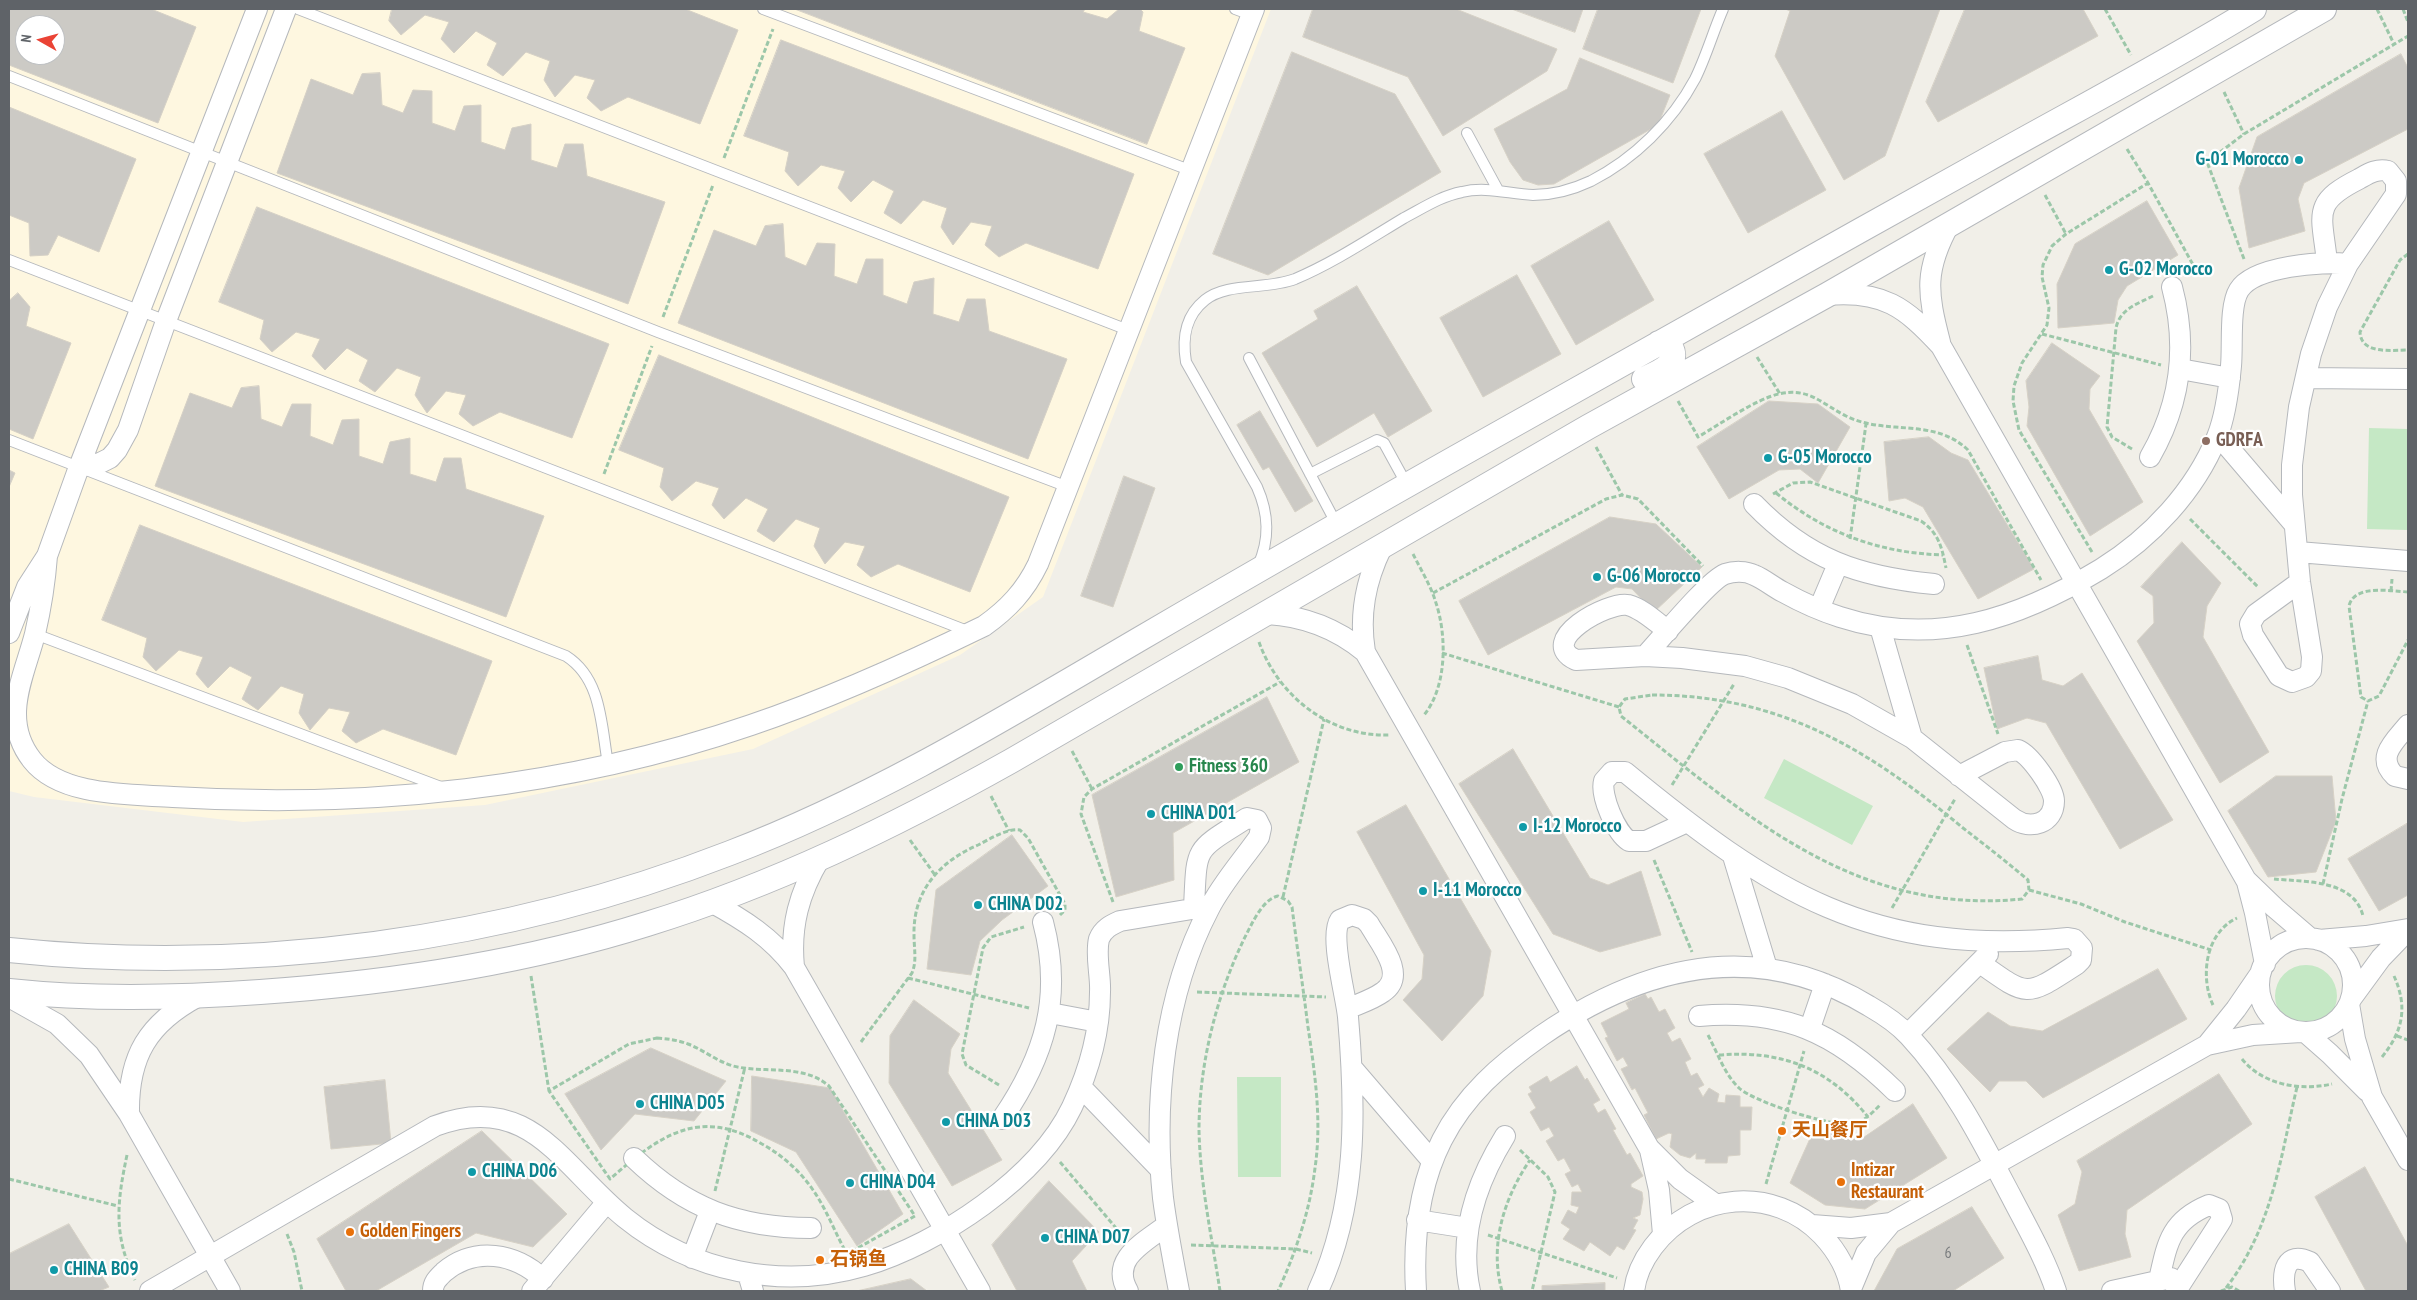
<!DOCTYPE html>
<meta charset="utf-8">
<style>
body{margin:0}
#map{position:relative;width:2417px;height:1300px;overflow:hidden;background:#f1efe8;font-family:"PT Sans Narrow",sans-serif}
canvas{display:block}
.frame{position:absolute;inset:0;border:10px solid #5f6368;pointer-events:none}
.north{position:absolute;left:15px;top:15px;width:50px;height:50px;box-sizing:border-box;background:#fff;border:1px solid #bfc1c3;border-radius:50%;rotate:277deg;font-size:14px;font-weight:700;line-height:20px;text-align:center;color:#5f6368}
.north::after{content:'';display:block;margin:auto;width:18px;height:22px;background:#ea4335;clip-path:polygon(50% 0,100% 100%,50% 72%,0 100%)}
</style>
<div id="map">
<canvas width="2417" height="1300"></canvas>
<div class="frame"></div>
<div class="north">N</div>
</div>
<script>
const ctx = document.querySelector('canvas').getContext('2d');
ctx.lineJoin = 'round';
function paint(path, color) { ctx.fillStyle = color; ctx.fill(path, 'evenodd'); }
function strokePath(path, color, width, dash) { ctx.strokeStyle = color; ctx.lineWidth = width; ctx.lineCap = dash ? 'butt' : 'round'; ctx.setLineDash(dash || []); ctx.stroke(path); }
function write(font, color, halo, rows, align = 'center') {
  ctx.font = font + ' "PT Sans Narrow","Noto Sans SC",sans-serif'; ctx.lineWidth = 4.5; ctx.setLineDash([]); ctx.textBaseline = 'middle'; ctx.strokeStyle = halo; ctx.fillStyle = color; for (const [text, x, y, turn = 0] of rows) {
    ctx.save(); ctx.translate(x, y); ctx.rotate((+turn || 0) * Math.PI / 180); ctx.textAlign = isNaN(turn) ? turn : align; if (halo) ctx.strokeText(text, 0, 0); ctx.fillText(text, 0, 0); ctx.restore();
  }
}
const commercial = new Path2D(`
 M9 9H1271L1043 597 960 655 753 749 485 805 243 822 34 797 9 791ZM25 25H55V55H25Z`);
const green = new Path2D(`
 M2369 428 2408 429V530L2367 529Z
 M1784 759 1873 806 1852 845 1764 798Z
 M2275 996a31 31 0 1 1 62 0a31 31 0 1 1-62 0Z
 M1237 1077H1281V1177H1238Z`);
const building = new Path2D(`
 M9 9H151L196 27 158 123 9 65ZM25 25H55V55H25Z
 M392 9H685L738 30 700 124 628 97 601 111 587 98 595 80 575 75 555 97 544 80 550 61 526 52 503 76 487 65 497 43 476 31 454 53 441 39 449 22 425 15 401 35 389 21Z
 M795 9H1085L1083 12 1107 19 1119 9H1140L1143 12 1139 31 1185 48 1147 144Z
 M1313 9H1456L1557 49 1547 71 1443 136 1408 77 1303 37Z
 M1512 9H1583L1575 32Z
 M1598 9H1701L1673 83 1583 49Z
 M1785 9H1940L1885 156 1844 180 1775 56 1790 11Z
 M1965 9H2083L2098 36 1938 122 1926 102Z
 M781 40 1134 174 1098 269 1026 243 999 257 985 245 992 226 971 222 953 245 941 227 947 208 923 200 901 224 884 213 894 191 873 180 851 202 838 188 845 171 821 165 798 186 785 171 789 152 744 136Z
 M1292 52 1395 94 1441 172 1268 275 1213 254Z
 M2401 54 2408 68V129L2304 183 2298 199 2305 231 2249 248 2239 188 2257 137Z
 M1580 58 1670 95 1658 125 1554 184 1538 185 1523 180 1510 162 1494 129 1567 89Z
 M380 73 382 105 403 113 413 90 432 91V123L455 131 464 106 481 105V142L505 150 512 128 531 124V160L557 168 565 144H583L587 176 665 202 628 304 277 173 311 79 353 95 362 74Z
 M9 107 136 159 99 252 58 235 48 255 30 256 29 223 9 215Z
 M1782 111 1826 190 1748 233 1704 154Z
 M2147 201 2178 255 2127 286 2118 300 2114 323 2058 328 2057 284 2075 244Z
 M257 207 609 344 572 438 500 412 473 426 459 414 466 395 446 391 427 413 415 395 421 377 397 368 375 392 359 381 368 360 347 348 325 370 312 356 320 339 296 332 272 352 260 339 264 320 219 302Z
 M1609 221 1654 300 1576 345 1531 266Z
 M783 224 785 257 806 266 817 243 835 244 834 276 857 284 866 259H883V295L907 304 914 282 934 278 933 314 959 322 967 299H985L989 331 1067 359 1028 459 678 323 714 230 756 246 765 226Z
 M1517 275 1561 354 1483 397 1440 318Z
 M1357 286 1432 411 1388 437 1374 413 1317 447 1262 353 1318 319 1314 311Z
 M18 293 30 307 26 326 71 343 33 439 9 429V301Z
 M2052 343 2100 376 2090 389 2089 409 2143 502 2090 536 2027 426 2029 407 2026 381Z
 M659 355 1009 497 970 592 898 564 871 577 857 565 865 546 845 542 825 564 814 546 820 528 796 519 774 542 757 531 768 509 746 498 724 519 712 505 719 488 696 481 672 501 660 487 664 468 619 450Z
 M259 386 261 419 282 427 292 404H311L310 436 333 445 342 420 359 419V456L383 464 390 442 410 438V474L436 482 444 458H461L466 489 544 516 506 617 155 486 190 393 232 408 241 388Z
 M1769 401 1818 404 1850 427 1818 483 1800 469 1779 470 1729 499 1697 447Z
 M1260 411 1313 501 1295 512 1269 467 1263 470 1237 425Z
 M1929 437 1951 453 1968 460 2034 569 1978 599 1923 507 1905 498 1889 501 1884 442Z
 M9 470 15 473 9 487Z
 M1124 476 1155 488 1113 607 1081 596Z
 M1610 517 1656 524 1702 567 1654 612 1632 589 1616 587 1488 655 1459 601Z
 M140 525 492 661 456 755 383 729 356 743 342 731 350 712 329 708 310 730 299 713 304 694 281 686 258 710 242 699 252 677 230 666 208 688 196 674 203 657 179 650 156 671 143 657 147 638 102 620Z
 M2182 542 2221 583 2207 606 2203 637 2269 752 2220 783 2137 641 2154 623 2153 596 2141 587Z
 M2038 656 2042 680 2063 686 2082 673 2173 820 2120 849 2046 723 2027 718 1997 729 1984 668Z
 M1267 697 1299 762 1173 833 1174 880 1116 897 1092 795Z
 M1513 749 1590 878 1608 885 1641 871 1661 935 1600 952 1553 934 1459 784Z
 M2276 776H2332L2336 821 2316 872 2268 877 2228 811Z
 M1406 805 1491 951 1483 996 1442 1041 1403 1000 1422 979 1424 955 1357 832Z
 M2408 823V895L2379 911 2348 859Z
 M1012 835 1048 886 1002 920 980 941 971 975 927 969 936 890Z
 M2158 969 2187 1019 2043 1098 2026 1081H1999L1990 1092 1947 1049 1988 1012 2010 1026 2042 1031Z
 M1645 994 1648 999 1651 997 1659 1012 1665 1009 1675 1028 1667 1033 1672 1042 1680 1038 1691 1059 1685 1062 1691 1076 1697 1073 1704 1085 1698 1088 1703 1097 1709 1088 1719 1094 1717 1102 1725 1103 1726 1095 1740 1096V1107H1752L1751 1130H1740V1155L1728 1156 1727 1163H1705L1706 1159H1696V1153L1690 1158 1680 1155 1670 1147 1672 1134 1669 1133 1656 1139 1644 1115 1648 1113 1635 1088 1632 1090 1621 1069 1628 1066 1623 1057 1617 1061 1605 1038 1608 1037 1601 1023 1629 1009 1626 1003Z
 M914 1000 960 1034 951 1049 948 1073 1002 1160 952 1186 889 1083 890 1036Z
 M651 1048 726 1081 694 1121 635 1114 601 1150 565 1094Z
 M1577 1066 1585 1080 1587 1078 1600 1100 1593 1104 1598 1113 1605 1109 1616 1129 1613 1130 1627 1155 1630 1153 1643 1176 1631 1184V1187L1642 1192 1643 1199 1640 1215 1633 1218 1638 1220 1633 1229 1636 1230 1624 1250 1617 1246 1610 1256 1590 1242 1584 1251 1563 1239 1570 1229 1561 1223 1568 1210 1576 1214 1579 1207 1571 1205 1572 1192H1582L1578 1184 1572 1187 1565 1174 1571 1171 1564 1158 1558 1161 1546 1141 1554 1136 1549 1127 1541 1131 1530 1112 1536 1108 1528 1094 1532 1092 1529 1087 1547 1076 1550 1082Z
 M2219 1074 2252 1124 2127 1210 2125 1234 2131 1257 2079 1271 2058 1215 2075 1204 2082 1172 2077 1161Z
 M752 1076 830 1088 903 1214 857 1246 796 1152 751 1131Z
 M385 1080 391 1143 331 1149 324 1087Z
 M1913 1104 1947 1158 1865 1209 1825 1205 1790 1183 1817 1123 1849 1139H1861Z
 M482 1131 567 1214 533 1247 476 1233 376 1291H346L317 1239Z
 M2365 1167 2408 1246V1291H2366L2315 1197Z
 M1049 1181 1099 1232 1072 1261 1087 1291H1017L992 1245Z
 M1972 1207 2004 1258 1953 1291H1874L1897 1249Z
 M69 1224 109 1287 99 1291H9V1254Z
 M911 1279 927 1291H857Z
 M1605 1283V1291H1542V1286Z`);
const path = new Path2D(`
 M2105 9 2131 55
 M2377 9 2394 44
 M2403 9 2408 22
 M2224 92 2244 134
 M2127 149 2148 183 2197 272 2190 276
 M724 158 773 29
 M2045 195 2066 234
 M2408 254 2400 260 2360 332C2361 355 2392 350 2408 350
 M2244 259 2207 162 2244 134 2408 36
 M663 317 713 185
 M2042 334 2161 365
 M1757 357 1780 394
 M1678 401 1698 437C1720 424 1756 399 1779 394 1809 387 1822 404 1846 416 1885 436 1934 417 1968 450L2041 580
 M1596 447 1622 495
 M2132 449 2112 437 2107 427 2116 328C2120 309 2137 304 2153 296
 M604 474 652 346
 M1776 493C1825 533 1879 553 1943 555
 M1773 494 1793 483 1810 482 1921 521C1939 533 1942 548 1946 568
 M2190 519 2258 587
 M1850 539 1866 424
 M2092 552 2019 430 2013 401 2014 386 2022 363 2047 325 2049 308 2042 277 2043 265 2052 246 2066 234 2148 183
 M1413 554C1421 570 1431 586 1436 603 1447 636 1447 687 1424 715
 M2391 591 2392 579
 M2408 592C2391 591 2354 584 2349 606L2361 697 2368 701 2379 696 2408 640
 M1433 593 1606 499 1622 495 1638 499 1703 566
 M1259 642C1278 696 1330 737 1389 735
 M1967 645 1998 734
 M1442 653 1619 707
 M1652 695C1780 695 1868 749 1963 828 1985 845 2007 862 2028 880L2029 890 2022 899C1854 916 1743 813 1621 716L1619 707 1625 699Z
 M1072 751 1092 789
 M1672 785 1734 684
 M991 796 1009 831
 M910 840 935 875
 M1654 860 1692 952
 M2274 879C2304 882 2354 879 2363 916
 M2323 884 2342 799 2368 701
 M2029 890 2081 904 2125 922 2211 950
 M1283 897 1324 719
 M1113 902 1081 814 1084 797 1092 789 1280 682
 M1892 908 1955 799
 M531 976 549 1091
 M908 978 1029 1008
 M1197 992 1326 997
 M2213 1005C2200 977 2205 933 2237 918
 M1708 1035C1717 1052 1725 1075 1739 1088 1754 1102 1832 1127 1852 1124 1864 1122 1872 1113 1880 1105
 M2397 1036 2408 1040
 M657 1038C668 1039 678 1040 688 1044 704 1050 716 1061 733 1066 765 1074 802 1063 829 1086L915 1216 847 1254C835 1233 827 1210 813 1190 800 1171 782 1155 762 1144 699 1106 659 1136 610 1179L549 1091 629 1044Z
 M861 1042 912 973C917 961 914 949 914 935 913 891 939 862 978 845 990 839 1007 828 1020 830L1028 838 1065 904V910L1060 915
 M1719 1055C1781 1050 1829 1068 1868 1117
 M2382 1057C2403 1031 2408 1007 2394 976
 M2242 1059C2263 1085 2300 1091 2332 1084
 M999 1085 966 1065 962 1054 983 948 991 937 1024 927
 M1520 1150 1548 1177 1555 1192 1532 1291
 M127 1155C117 1202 113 1235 135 1280
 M1060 1162 1122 1235
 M9 1179 118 1206
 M1766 1184 1804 1051
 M715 1191 745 1067
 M287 1234 294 1252 302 1291
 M1488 1235 1617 1278
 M1191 1245 1296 1249 1312 1253
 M2226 1288C2273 1226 2280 1159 2297 1087
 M1220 1291C1212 1238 1200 1183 1199 1130 1199 1065 1216 997 1244 939 1251 926 1262 899 1278 896L1288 901 1292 907C1297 947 1303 987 1308 1027 1315 1074 1322 1121 1315 1168 1310 1210 1296 1252 1278 1291
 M1502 1291C1489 1245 1504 1198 1530 1160
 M2221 1291 2232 1287 2239 1291`);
const service = new Path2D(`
 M298 9 1128 330
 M763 9 1192 171
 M1235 9 1251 15
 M9 76 658 332 1068 487
 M1467 133 1498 190
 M9 260 970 632
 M1249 358 1337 525
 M9 440 566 656C602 679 601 725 608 764
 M1310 474 1377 440 1384 443 1407 485
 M1258 566C1270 539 1269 514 1257 487L1186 362C1182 338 1185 316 1205 300 1227 282 1267 290 1295 279 1333 263 1369 239 1404 218 1423 208 1441 196 1462 192 1486 186 1509 194 1533 195 1553 195 1574 189 1591 181 1634 159 1672 122 1695 79 1706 57 1713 32 1723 9
 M35 634 441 787`);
const minor = new Path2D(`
 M1827 295C1883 290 1905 307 1941 346L2246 880 2275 908 2310 938
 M1940 342C1927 292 1924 270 1950 223
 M2180 369 2230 378
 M2306 378 2408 379
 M2218 435 2294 524
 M2150 457C2181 403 2188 347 2172 287
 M79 467 100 463 110 458 117 450 128 430 166 321 286 9
 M1754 504C1807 559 1859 577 1934 584
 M1382 547C1365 582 1359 615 1365 652L1649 1148 1680 1179 1715 1204
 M2298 552 2408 561
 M47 556C45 583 41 608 35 634 24 677 0 719 32 760 61 797 130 794 173 797 366 809 568 788 751 725 831 698 908 663 984 626 1008 609 1025 591 1038 564L1254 9
 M2300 582 2256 614 2250 624 2253 635 2279 676 2292 682 2306 677 2311 671 2312 657 2300 582 2292 495V465L2299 407 2311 354 2327 307 2348 264 2396 194V181L2388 171C2377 168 2368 174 2359 179 2311 203 2322 214 2327 262
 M1819 609 1838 564
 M1267 614C1305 616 1336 628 1365 652
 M1880 627 1912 738
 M1668 631C1656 622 1643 609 1628 605 1608 601 1535 641 1576 660L1645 656 1682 658 1745 666 1788 678 1852 704 1912 738 2014 819C2030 830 2054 824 2054 801 2054 788 2030 755 2018 750L2005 752 1959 776
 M9 633 27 587 47 556 79 467 257 9
 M1645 656C1660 640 1709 580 1725 574 1734 571 1746 571 1754 575 1764 579 1773 587 1783 592 1801 602 1821 611 1840 617 1935 648 2020 618 2101 569 2151 538 2195 491 2217 437 2226 415 2229 388 2231 366 2233 345 2229 306 2239 290 2254 266 2322 261 2348 264
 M2408 725C2395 741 2375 757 2395 776L2408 779
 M1687 822 1646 841H1629C1616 833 1600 795 1604 781L1612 772H1625C1771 892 1871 957 2068 938L2074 939 2082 948 2081 960 2077 964C2026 997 2029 998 1980 963
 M1733 856 1767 968
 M2247 882 2255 913 2265 964
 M711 902C744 920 771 937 794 967L980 1291
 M2259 985a47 47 0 1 1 94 0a47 47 0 1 1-94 0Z
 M2319 940 2366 936 2408 929
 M794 967C790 926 799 893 820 858
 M9 997 57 1024 89 1055 129 1114 230 1291
 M2351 999 2381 958 2408 930
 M2349 1004 2355 1039 2372 1097 2408 1160
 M1050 1013 1098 1022
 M1699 1016C1784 1009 1835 1032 1895 1091
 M1810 1028 1825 984
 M2305 1032 2330 1054 2367 1091
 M1908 1034 1988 954
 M2207 1045 2236 1009 2260 974
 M1353 1069 1432 1161
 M1081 1087 1161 1170
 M129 1114C128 1056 148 1023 199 996
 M1002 1119C1045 1056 1063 997 1043 922
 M1650 1150 1659 1190 1663 1234
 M634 1158C686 1208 739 1228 811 1228
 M1417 1220 1468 1228
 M1812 1225 1851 1228 1891 1223
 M692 1258 710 1211
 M748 1274 753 1291
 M2159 1280C2167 1244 2170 1221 2209 1205L2219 1209 2222 1219 2219 1224 2176 1291
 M1851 1289 1866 1253 1891 1223 2207 1045 2253 1035 2301 1032
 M150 1291 435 1126C530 1090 562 1167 625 1218 692 1272 782 1290 864 1266 939 1244 1038 1178 1072 1107 1089 1071 1100 1032 1100 992 1101 976 1095 955 1099 939 1103 929 1111 925 1120 921L1210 906
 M433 1291C433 1282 438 1278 444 1272 475 1246 515 1253 543 1279
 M532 1291 607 1202
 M1128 1291C1109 1259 1145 1242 1167 1225
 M1179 1291C1173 1260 1167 1229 1163 1198 1153 1102 1164 995 1209 909 1222 883 1243 860 1259 837L1261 828 1257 820 1247 818C1193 852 1197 845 1194 908
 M1318 1291C1358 1204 1356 1110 1348 1017 1346 995 1329 936 1340 920L1352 915 1364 919 1369 924C1379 942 1408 975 1383 992 1372 1000 1358 1004 1347 1009
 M1416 1291C1413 1239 1418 1187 1442 1140 1465 1095 1500 1065 1541 1036 1644 965 1756 938 1869 1006 1883 1014 1898 1024 1909 1036 1952 1082 1982 1141 2011 1196 2027 1227 2045 1258 2056 1291
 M1470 1291C1458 1236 1476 1183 1505 1136
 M1634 1291C1636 1275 1644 1259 1653 1247 1694 1192 1774 1185 1822 1235 1836 1250 1848 1270 1851 1291
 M2112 1291 2171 1278
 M2285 1291C2282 1273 2285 1250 2310 1262L2330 1291`);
const tertiary = new Path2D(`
 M1644 379C1658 372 1680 365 1671 347L1659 343
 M9 950C250 975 504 941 730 853 874 798 1005 718 1138 640 1256 571 1375 503 1494 436 1657 343 1820 253 1983 162 2074 111 2166 63 2254 9
 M9 991C93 1000 176 998 260 992 390 983 523 963 647 924 774 885 895 826 1011 761L1588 427 1827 295 2324 9`);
const markers = [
 [2299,160,5,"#0f9aa8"],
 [2109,270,5,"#0f9aa8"],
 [2206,441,5,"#8d6e63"],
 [1768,458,5,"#0f9aa8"],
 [1597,577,5,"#0f9aa8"],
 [1179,767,5,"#2e9e5b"],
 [1151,814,5,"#0f9aa8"],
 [1523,827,5,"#0f9aa8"],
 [1423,891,5,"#0f9aa8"],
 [978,905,5,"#0f9aa8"],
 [640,1104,5,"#0f9aa8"],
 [946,1122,5,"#0f9aa8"],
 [1782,1131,5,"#e8710a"],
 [472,1172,5,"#0f9aa8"],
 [1841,1182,5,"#e8710a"],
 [850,1183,5,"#0f9aa8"],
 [350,1232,5,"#e8710a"],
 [1045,1238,5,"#0f9aa8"],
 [820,1260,5,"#e8710a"],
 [54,1270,5,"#0f9aa8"]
];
const numberNames = [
 ["6",1948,1253]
];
const cultureNames = [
 ["G-01 Morocco",2289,160,"right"],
 ["G-02 Morocco",2119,270],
 ["G-05 Morocco",1778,458],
 ["G-06 Morocco",1607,577],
 ["CHINA D01",1161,814],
 ["I-12 Morocco",1533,827],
 ["I-11 Morocco",1433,891],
 ["CHINA D02",988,905],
 ["CHINA D05",650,1104],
 ["CHINA D03",956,1122],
 ["CHINA D06",482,1172],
 ["CHINA D04",860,1183],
 ["CHINA D07",1055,1238],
 ["CHINA B09",64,1270]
];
const educationNames = [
 ["GDRFA",2216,441]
];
const leisureNames = [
 ["Fitness 360",1189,767]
];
const foodNames = [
 ["天山餐厅",1792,1131],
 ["Intizar",1851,1171],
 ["Restaurant",1851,1193],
 ["Golden Fingers",360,1232],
 ["石锅鱼",830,1260]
];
paint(commercial, '#fef7e0');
paint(green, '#c5e8c5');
paint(building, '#cccac5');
strokePath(building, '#d6d1c6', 1);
strokePath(service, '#b5b8bc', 12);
strokePath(minor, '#b5b8bc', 22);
strokePath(tertiary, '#b5b8bc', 26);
strokePath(path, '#9cc7a9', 3, [5, 2.5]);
strokePath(service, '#fff', 10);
strokePath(minor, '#fff', 20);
strokePath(tertiary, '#fff', 24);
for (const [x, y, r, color] of markers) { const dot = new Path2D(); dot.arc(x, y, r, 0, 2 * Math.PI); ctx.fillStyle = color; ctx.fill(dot); strokePath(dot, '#fff', 2); }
write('16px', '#7a7d7f', null, numberNames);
write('bold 19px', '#0d838f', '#fff', cultureNames, 'left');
write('bold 19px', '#785e54', '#fff', educationNames, 'left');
write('bold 19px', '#27864d', '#fff', leisureNames, 'left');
write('bold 19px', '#c56008', '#fff', foodNames, 'left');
</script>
